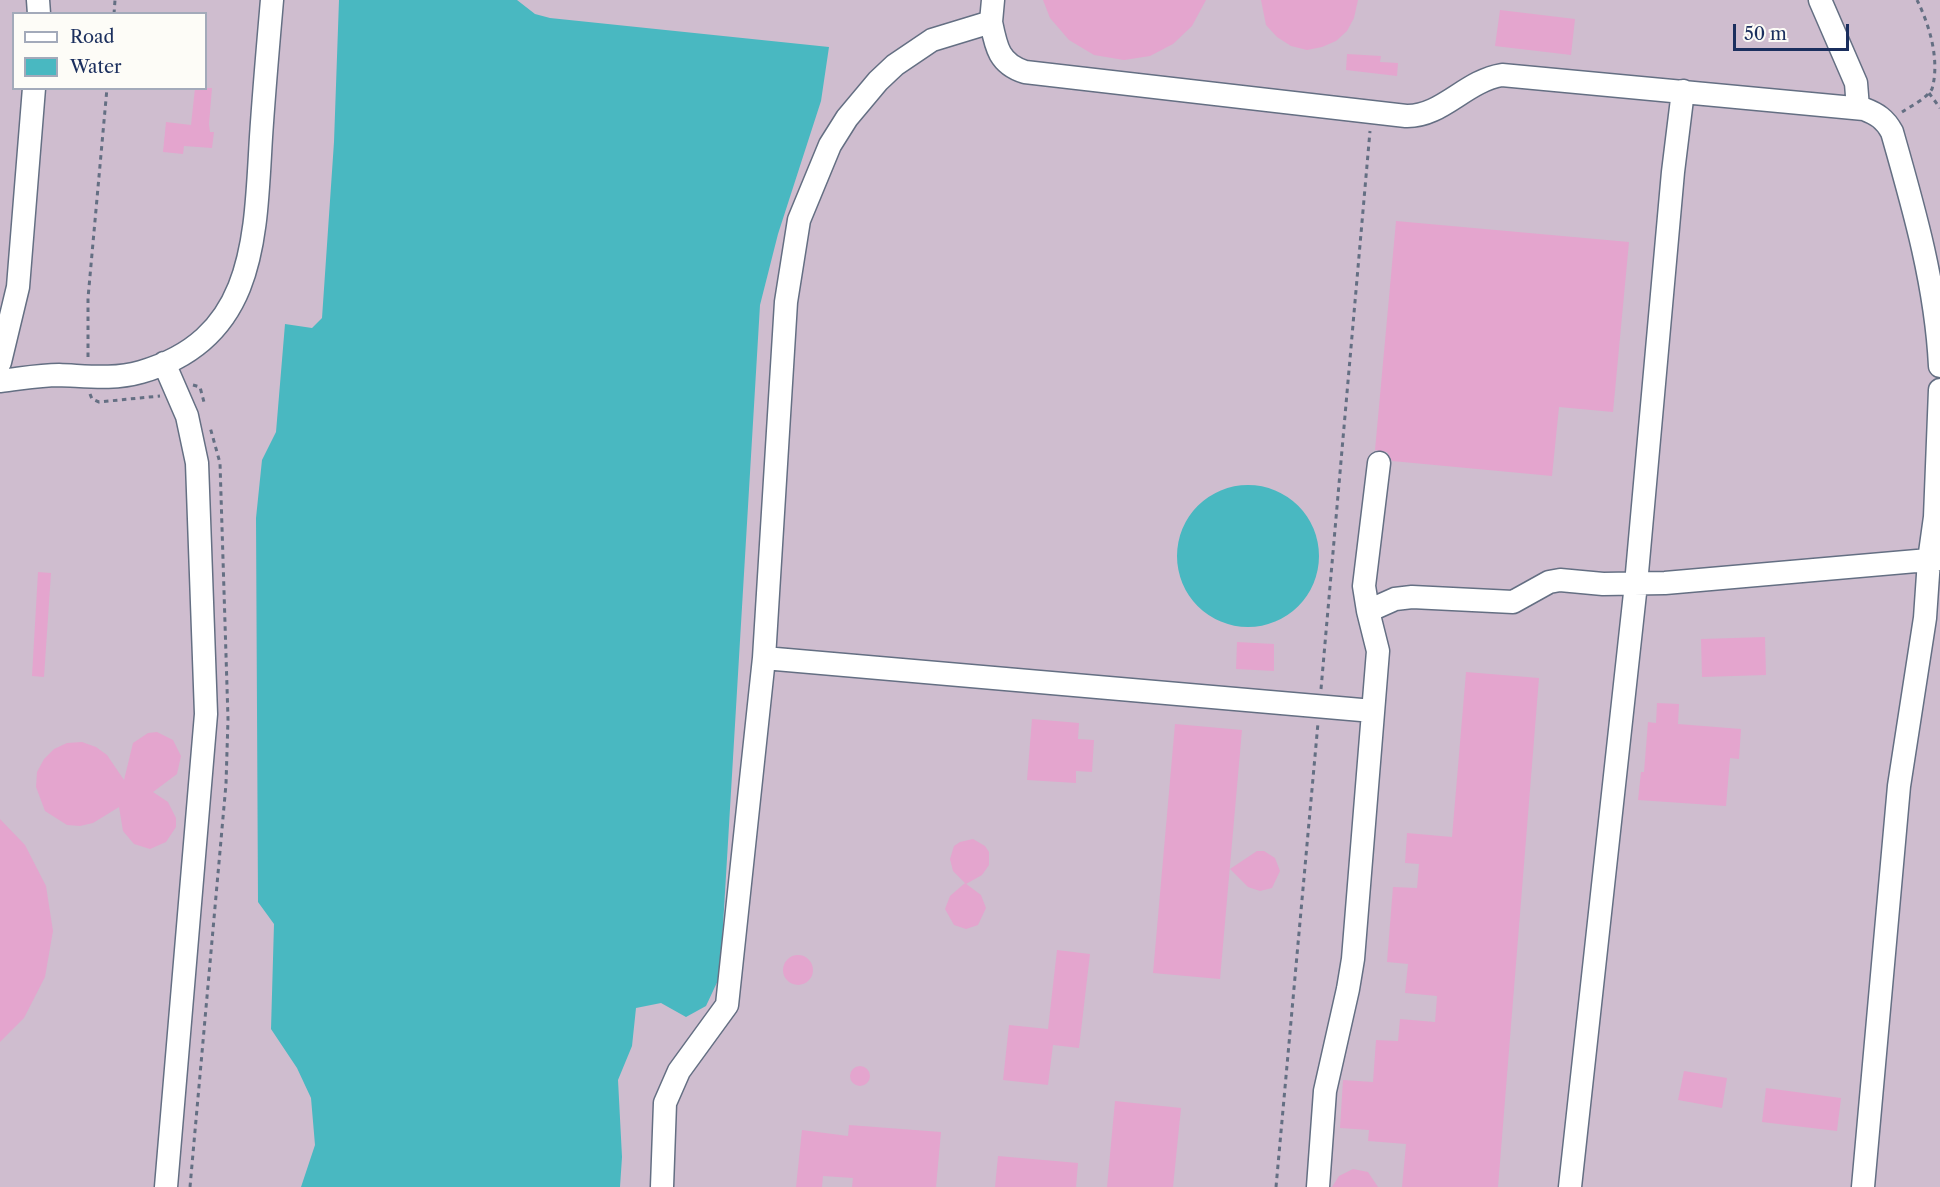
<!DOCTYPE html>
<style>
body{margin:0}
#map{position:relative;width:1940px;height:1187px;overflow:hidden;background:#ede5c7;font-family:"Libre Caslon Text",serif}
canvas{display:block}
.legend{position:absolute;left:12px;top:12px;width:195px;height:78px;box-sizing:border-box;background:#fdfcf7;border:2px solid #a3aaba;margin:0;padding:8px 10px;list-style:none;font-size:18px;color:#1b2f5e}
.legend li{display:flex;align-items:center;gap:12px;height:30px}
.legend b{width:30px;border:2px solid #a3aaba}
.scale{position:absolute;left:1733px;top:24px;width:116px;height:27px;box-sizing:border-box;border:3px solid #1b2f5e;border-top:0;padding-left:8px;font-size:18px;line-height:21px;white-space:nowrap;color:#1b2f5e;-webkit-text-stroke:4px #fdfcf7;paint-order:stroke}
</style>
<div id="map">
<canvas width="1940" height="1187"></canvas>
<ul class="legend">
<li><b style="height:8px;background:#fff"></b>Road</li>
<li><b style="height:16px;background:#49b8c1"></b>Water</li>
</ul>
<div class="scale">50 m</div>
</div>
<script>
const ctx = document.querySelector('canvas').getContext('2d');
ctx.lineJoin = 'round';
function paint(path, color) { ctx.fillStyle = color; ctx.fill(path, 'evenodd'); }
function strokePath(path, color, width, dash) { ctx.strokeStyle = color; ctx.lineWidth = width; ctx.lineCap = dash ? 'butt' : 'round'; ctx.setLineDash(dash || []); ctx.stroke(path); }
const industrial = new Path2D(`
 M0 0H1940V1187H0ZM14 14H206V88H14Z`);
const water = new Path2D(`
 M339 0H517L535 14 550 18 829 47 821 101 778 234 760 305 720 976 706 1006 686 1017 661 1003 636 1008 632 1046 618 1080 622 1157 620 1187H301L315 1145 311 1098 297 1068 271 1029 274 924 258 902 256 518 262 460 276 432 285 324 312 328 322 318 334 142Z
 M1177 556a71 71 0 1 1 142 0a71 71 0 1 1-142 0Z`);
const building = new Path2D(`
 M1043 0H1206L1192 26 1173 44 1150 56 1124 60 1094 55 1069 40 1050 18Z
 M1261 0H1358L1354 18 1347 31 1336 41 1322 47 1307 50 1291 46 1277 37 1266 25Z
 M1500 10 1575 19 1571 55 1495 46Z
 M1347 54 1381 56 1380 62 1398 63 1397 76 1346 70Z
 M195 88H212L209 124 210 132H214L212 148 184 146 183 154 163 152 166 122 191 125Z
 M1396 221 1629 242 1613 412 1559 407 1552 476 1392 461 1387 452 1375 450Z
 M38 572 51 573 44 677 32 676Z
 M1765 637 1766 675 1702 677 1701 639Z
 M1237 642 1274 644V671L1236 669Z
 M1466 672 1539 678 1498 1187H1402L1406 1144 1368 1141 1369 1130 1340 1128 1343 1080 1373 1082 1376 1040 1398 1041 1400 1019 1435 1022 1437 996 1405 993 1408 964 1387 962 1393 887 1417 888 1419 864 1405 863 1407 833 1452 837Z
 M1657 703 1679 704 1678 724 1741 729 1739 759 1730 758 1726 806 1638 800 1641 772H1644L1648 722 1656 723Z
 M1032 719 1079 723 1078 739 1094 740 1092 772 1076 771V783L1027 780Z
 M1175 724 1242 730 1220 979 1153 973Z
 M157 732 173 740 181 756 177 774 153 792 168 802 176 818V827L166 842 150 849 134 844 123 831 119 807 93 823 80 826 67 825 45 811 36 787 37 772 44 759 54 749 67 743 82 742 96 747 107 755 124 780 133 743 148 733Z
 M0 819 25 845 46 886 53 931 45 977 24 1018 0 1042Z
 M973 839 985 846 989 852V865L982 875 966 884 953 871 950 859 954 846 960 842Z
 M1257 851H1264L1275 858 1280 871 1272 888 1260 891 1248 887 1230 869Z
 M965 883 981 895 986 908 978 925 966 929 954 925 945 909 950 896Z
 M1057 950 1090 954 1079 1048 1053 1045 1048 1085 1003 1080 1009 1025 1048 1029Z
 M783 970a15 15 0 1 1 30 0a15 15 0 1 1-30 0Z
 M850 1076a10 10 0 1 1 20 0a10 10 0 1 1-20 0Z
 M1684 1071 1727 1078 1722 1108 1678 1100Z
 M1766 1088 1841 1098 1837 1131 1762 1122Z
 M1115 1101 1181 1108 1173 1187H1107Z
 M849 1125 941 1132 936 1187H852L853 1178 823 1176 822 1187H796L802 1130 848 1136Z
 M998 1156 1078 1163 1076 1187H995Z
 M1353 1169 1368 1172 1378 1187H1332L1339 1176Z`);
const path = new Path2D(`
 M114 14 115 0
 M1929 93 1940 108
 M1902 112C1911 106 1926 99 1932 89 1940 61 1930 26 1917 0
 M88 357V298L107 88
 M193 385 200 387 205 406
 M90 394 92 399 99 402 160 396
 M1321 689 1370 131
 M190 1187 226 784 228 719 220 463 210 427
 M1276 1187 1318 723`);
const minor = new Path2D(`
 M38 0 39 14
 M1820 0 1856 83 1858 108
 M991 22 993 0
 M0 362 18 287 34 88
 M164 363 187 416 197 463 206 714 166 1187
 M0 381C19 379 39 375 59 375 87 376 113 380 141 372 257 339 255 236 261 137 264 91 268 46 272 0
 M1368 611 1364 586 1379 463
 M764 658 1373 711
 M662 1187 665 1103 679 1071 727 1005 764 658 786 302 799 220 830 145 847 118 878 81 895 65 932 40 991 22C996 47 999 64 1025 72L1406 116C1442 117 1465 81 1502 75L1864 109C1877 114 1885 119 1892 132 1914 209 1936 285 1940 366
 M1318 1187 1325 1091 1348 989 1353 959 1378 651 1368 611 1395 599 1412 597 1513 602 1549 582 1560 580 1603 584 1665 583 1940 559
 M1570 1187 1636 584 1673 172 1683 91
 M1863 1187 1899 786 1925 618 1929 560 1935 517 1940 390`);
paint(industrial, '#cfbdcf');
paint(water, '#49b8c1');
paint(building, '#e4a5ce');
strokePath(minor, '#646f83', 25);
strokePath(path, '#646f83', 3, [4.5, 4.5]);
strokePath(minor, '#fff', 22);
</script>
